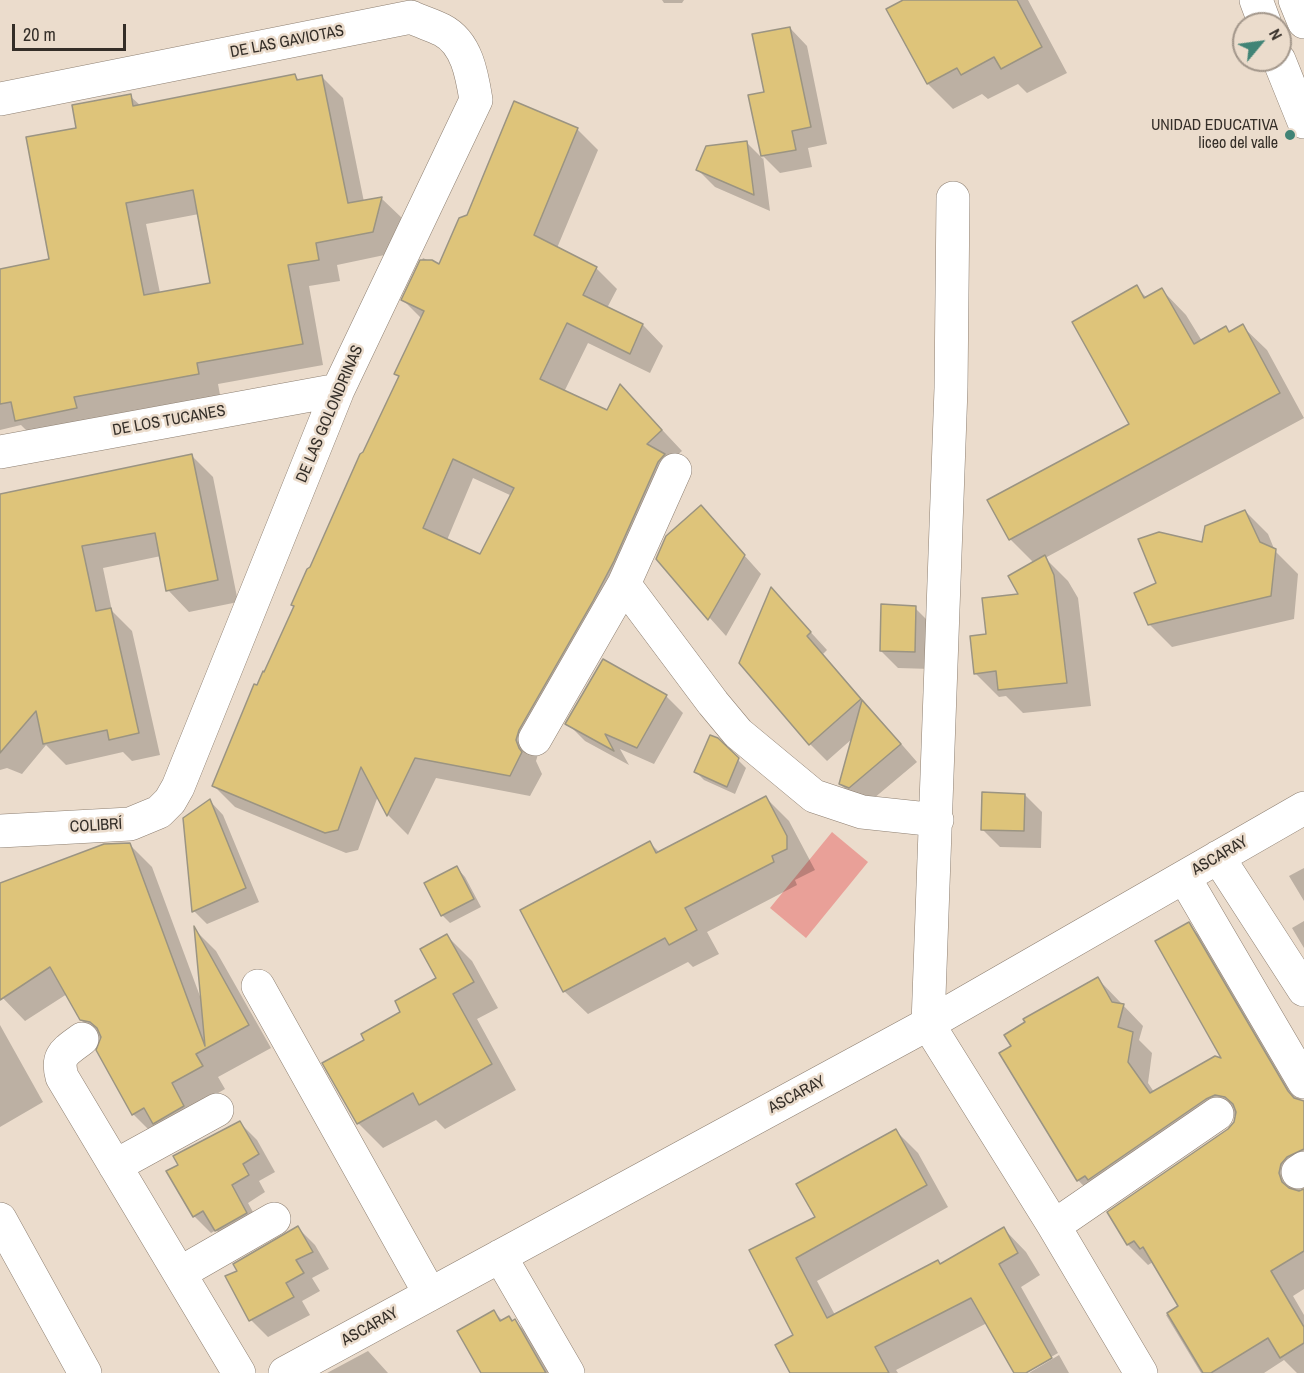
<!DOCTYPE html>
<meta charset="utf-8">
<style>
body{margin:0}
#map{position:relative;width:1304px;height:1373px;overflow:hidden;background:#ebdccc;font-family:"Archivo Narrow",sans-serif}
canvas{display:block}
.north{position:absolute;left:1232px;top:12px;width:60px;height:60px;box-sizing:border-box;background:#ebdccc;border:2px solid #a2968a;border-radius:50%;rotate:61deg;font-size:16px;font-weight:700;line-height:24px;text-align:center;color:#342e28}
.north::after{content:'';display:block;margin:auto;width:21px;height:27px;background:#418476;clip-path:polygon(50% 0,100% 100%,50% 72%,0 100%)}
.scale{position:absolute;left:12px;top:24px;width:114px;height:27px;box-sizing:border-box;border:3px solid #342e28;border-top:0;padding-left:8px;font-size:18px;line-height:21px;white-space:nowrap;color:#342e28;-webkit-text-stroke:4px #ebdccc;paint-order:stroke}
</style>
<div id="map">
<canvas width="1304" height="1373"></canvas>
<div class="north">N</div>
<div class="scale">20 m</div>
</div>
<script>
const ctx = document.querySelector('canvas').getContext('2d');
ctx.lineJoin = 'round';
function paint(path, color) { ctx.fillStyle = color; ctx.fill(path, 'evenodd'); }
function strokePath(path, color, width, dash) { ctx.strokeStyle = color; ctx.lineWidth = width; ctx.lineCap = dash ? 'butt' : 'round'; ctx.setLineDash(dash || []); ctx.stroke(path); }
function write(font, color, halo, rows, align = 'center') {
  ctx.font = font + ' "Archivo Narrow",sans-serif'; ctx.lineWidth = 5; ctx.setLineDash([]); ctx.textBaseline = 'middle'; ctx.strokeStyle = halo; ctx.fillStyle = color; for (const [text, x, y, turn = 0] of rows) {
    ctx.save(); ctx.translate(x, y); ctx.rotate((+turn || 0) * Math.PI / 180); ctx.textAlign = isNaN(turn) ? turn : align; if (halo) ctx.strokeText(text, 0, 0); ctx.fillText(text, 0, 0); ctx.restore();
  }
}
const green = new Path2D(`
 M832 832 868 862 806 938 770 908Z`);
const shadow = new Path2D(`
 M662 0H684L682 3H664Z
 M906 0H1028L1067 73 1027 93 1018 84 988 99 982 94 953 109 928 84 888 10Z
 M790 28 807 46 827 144 808 148 812 167 780 173 763 156 770 211 715 187 698 170 746 142 763 159 750 96 765 93Z
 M295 76 300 81 321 76 343 98 364 202 381 198 403 219 394 253 337 265 340 281 309 286 323 365 218 384 220 395 38 442 21 425 0 430V273L51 260 78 129 130 96 141 106ZM199 214 212 284 160 293 146 224Z
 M577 129 598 150 557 248 596 268 617 289 607 308 643 325 663 346 650 373 588 343 564 392 608 412 621 386 682 451 670 461 539 751 536 761 542 774 530 796 436 778 408 835 388 815 378 796 358 850 346 853 235 807 214 786 311 568 400 377 396 373 422 319 403 300 423 258 440 266 468 216ZM473 478 512 496 481 556 447 540Z
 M1136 287 1147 298 1162 290 1186 315 1202 341 1225 328 1230 333 1242 326 1267 350 1304 418 1045 558 1068 581 1078 598 1091 706 1023 713 1006 696 999 697 975 673 988 636 1020 595 1034 563 1010 539 1131 424Z
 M192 456 213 477 238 602 189 612 168 590 161 556 103 568 112 611 132 631 160 755 132 761 123 752 66 765 46 745 22 774 7 768 0 770V495Z
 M701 507 761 574 726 636 657 559Z
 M1245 511 1268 534 1275 551 1298 574 1294 619 1172 647 1149 624 1158 584 1203 544Z
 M772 590 827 650 823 654 917 762 867 804 858 801 840 784 853 738 827 761 810 744Z
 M915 608 932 625 931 669 898 668 881 651Z
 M666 696 683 713 654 764 620 749 629 765 585 741 567 723Z
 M717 739 746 768 735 794 704 780 696 772Z
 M1025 795 1042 812 1041 848 1000 847 982 829Z
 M766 798 789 821 815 870 795 880 797 885 707 932 719 954 693 967 688 962 588 1014 564 991 650 843 660 853Z
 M210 801 223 815 259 902 207 924 194 911Z
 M129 844 152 867 201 999 195 930 216 951 271 1048 218 1077 225 1089 194 1107 156 1137 133 1114 101 1040 81 1020 67 994 25 1021 0 995V885Z
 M457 868 465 877 481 907 450 923 442 915Z
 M1304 868V901L1289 876Z
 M1304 921V948L1292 928Z
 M1188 924 1208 944 1301 1101 1304 1102V1180L1299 1192 1304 1191V1289L1293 1296 1304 1315V1373H1297L1284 1360 1264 1373H1201L1166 1315 1180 1307 1153 1262 1148 1265 1128 1245 1109 1213 1229 1131 1235 1123 1237 1115 1227 1118 1098 1201 1078 1180 1001 1054 1098 979 1143 1026 1139 1040 1152 1053 1148 1083 1154 1092 1224 1060Z
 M447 936 472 961 498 1008 477 1019 516 1090 445 1129 436 1120 383 1148 358 1123 366 1040 403 1012 438 979Z
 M0 1025 43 1102 0 1127Z
 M240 1123 257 1140 275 1172 259 1181 265 1192 248 1203 263 1230 233 1248 216 1230 211 1233 194 1216Z
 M895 1130 918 1153 948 1207 817 1281 835 1315 941 1265 1004 1229 1026 1252 1040 1275 1021 1287 1058 1353 1023 1373H1016L987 1323 896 1370 898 1373H791L795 1336 751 1251 817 1217Z
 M298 1228 315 1245 329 1269 312 1278 320 1291 302 1301 310 1315 268 1337 251 1320 239 1271Z
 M494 1312 503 1321 509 1318 513 1322 515 1321 536 1342 554 1373H483Z
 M368 1351 388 1373H327Z
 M1059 1355 1069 1373H1029Z`);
const building = new Path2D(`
 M903 0H1017L1042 47 1001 69 994 57 961 75 957 68 927 84 886 9Z
 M790 27 811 127 792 131 796 150 761 156 748 95 764 92 752 34Z
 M295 74 297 80 322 75 348 203 382 197 373 232 316 243 319 260 288 265 303 344 197 363 199 374 74 397 77 408 15 421 11 402 0 404V269L49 259 26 137 76 128 72 105 131 94 133 106ZM193 190 210 283 144 295 126 203Z
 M514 101 578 128 534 235 597 267 583 295 643 324 630 354 567 323 540 379 607 410 620 384 662 430 647 444 665 454 658 462 614 561 593 601 519 730 516 740 519 748 522 752 510 776 415 758 387 816 361 767 338 830 325 833 212 786 254 684 257 685 263 671 264 672 294 606 291 605 307 569 310 567 360 454 363 452 399 376 394 374 424 311 401 300 420 260H432L439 264 459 218 467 215ZM453 459 514 488 480 554 423 528Z
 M747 141 754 195 696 170 706 146Z
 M1137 285 1144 298 1162 288 1194 344 1226 326 1229 332 1243 324 1280 393 1009 540 987 500 1129 424 1072 322Z
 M192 454 218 580 166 591 155 533 82 546 96 611 111 608 139 733 109 740 107 730 43 744 36 711 0 753V494Z
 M701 505 745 555 708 620 656 559 666 536Z
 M1245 510 1260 542 1276 549 1271 596 1148 625 1134 593 1156 583 1138 539 1159 532 1202 542 1205 526Z
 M1045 555 1054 575 1067 683 998 690 996 671 974 674 970 636 986 634 982 598 1018 594 1008 576Z
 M771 587 811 632 807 636 861 699 809 745 739 663Z
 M881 604 916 606 915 652 880 651Z
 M603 659 667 695 637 748 605 734 614 751 565 724Z
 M862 700 901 744 849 788 839 784Z
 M710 735 718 738 739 758 727 787 694 772Z
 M982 792 1025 794 1024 831 981 830Z
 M766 796 787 836V849L772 856 774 862 685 908 697 930 669 945 665 938 563 992 520 910 650 841 656 853Z
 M210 799 246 888 192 912 183 818Z
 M130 843 205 1046 194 926 249 1025 196 1054 203 1066 172 1083 184 1106 153 1124 144 1108 132 1115 96 1050 101 1037 97 1028 90 1022 80 1020 50 967 0 1000V883L104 844Z
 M457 866 474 899 441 916 424 883Z
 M1189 922 1288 1091 1294 1098 1304 1101V1149L1287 1157 1281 1164 1279 1173 1282 1182 1289 1188 1299 1191 1304 1189V1251L1271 1271 1304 1327V1343L1280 1358 1268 1338 1211 1373H1203L1167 1313 1178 1306 1143 1247 1140 1249 1134 1241 1127 1245 1107 1212 1228 1129 1234 1122 1236 1112 1233 1104 1225 1097 1215 1095 1206 1099 1088 1180 1085 1176 1077 1181 999 1053 1011 1046 1004 1035 1025 1022 1023 1019 1098 977 1112 1002 1124 1004 1118 1027 1133 1032 1128 1062 1150 1093 1215 1056 1221 1058 1155 941Z
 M447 934 474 982 453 994 492 1064 419 1105 413 1093 357 1124 322 1063 364 1040 361 1034 400 1012 395 1001 436 978 420 949Z
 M240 1121 259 1154 243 1164 249 1175 232 1185 247 1213 215 1231 203 1211 193 1217 166 1171 178 1165 173 1156Z
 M896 1129 927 1185 796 1258 827 1318 938 1260 940 1264 1004 1227 1018 1253 999 1264 1052 1358 1026 1373H1014L971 1298 875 1347 889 1373H790L775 1345 793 1335 749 1250 815 1217 796 1184Z
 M298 1226 313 1252 296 1260 304 1273 286 1283 294 1297 249 1321 225 1276 237 1271 233 1264Z
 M494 1310 500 1321 509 1316 512 1321 515 1319 546 1373H481L457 1331Z`);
const minor = new Path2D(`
 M1256 0 1265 24
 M1295 0 1304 22
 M1279 60 1304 122
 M0 99 411 17C421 22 432 25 442 30 467 43 472 75 476 100L338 390 178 787 170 801 159 812 130 824 0 831
 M953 198 951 388 928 1024 1054 1226 1141 1373
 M0 452 338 390
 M624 584 713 703 738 733 814 796 862 812 937 820
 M535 739 624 584 675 470
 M1218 857 1304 990
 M1184 877 1304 1082
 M258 986 430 1294
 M82 1039C65 1052 56 1055 62 1077L239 1373
 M115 1166 217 1110
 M1298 1172 1304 1168
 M0 1219 85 1373
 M1054 1226 1217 1114
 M500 1256 568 1373
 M180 1273 274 1219
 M285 1373 928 1024 1304 808`);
const markers = [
 [1290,135,6,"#418476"]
];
const streetNames = [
 ["DE LAS GAVIOTAS",287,42,-11],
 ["DE LAS GOLONDRINAS",330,414,-67],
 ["DE LOS TUCANES",169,421,-10],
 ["COLIBRÍ",96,826,-3],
 ["ASCARAY",1220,856,-30],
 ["ASCARAY",797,1095,-28],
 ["ASCARAY",370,1327,-29]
];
const poiNames = [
 ["UNIDAD EDUCATIVA",1278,126],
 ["liceo del valle",1278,144]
];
paint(green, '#e9a098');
paint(shadow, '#0003');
paint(building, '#dec47a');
strokePath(building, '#9b9482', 1.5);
strokePath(minor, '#8d7f71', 34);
strokePath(minor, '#fff', 33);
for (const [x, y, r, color] of markers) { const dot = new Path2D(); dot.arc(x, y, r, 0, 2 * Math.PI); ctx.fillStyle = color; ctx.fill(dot); strokePath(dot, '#ebdccc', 2); }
write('16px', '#342e28', '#ebdccc', streetNames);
write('16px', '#342e28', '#ebdccc', poiNames, 'right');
</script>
